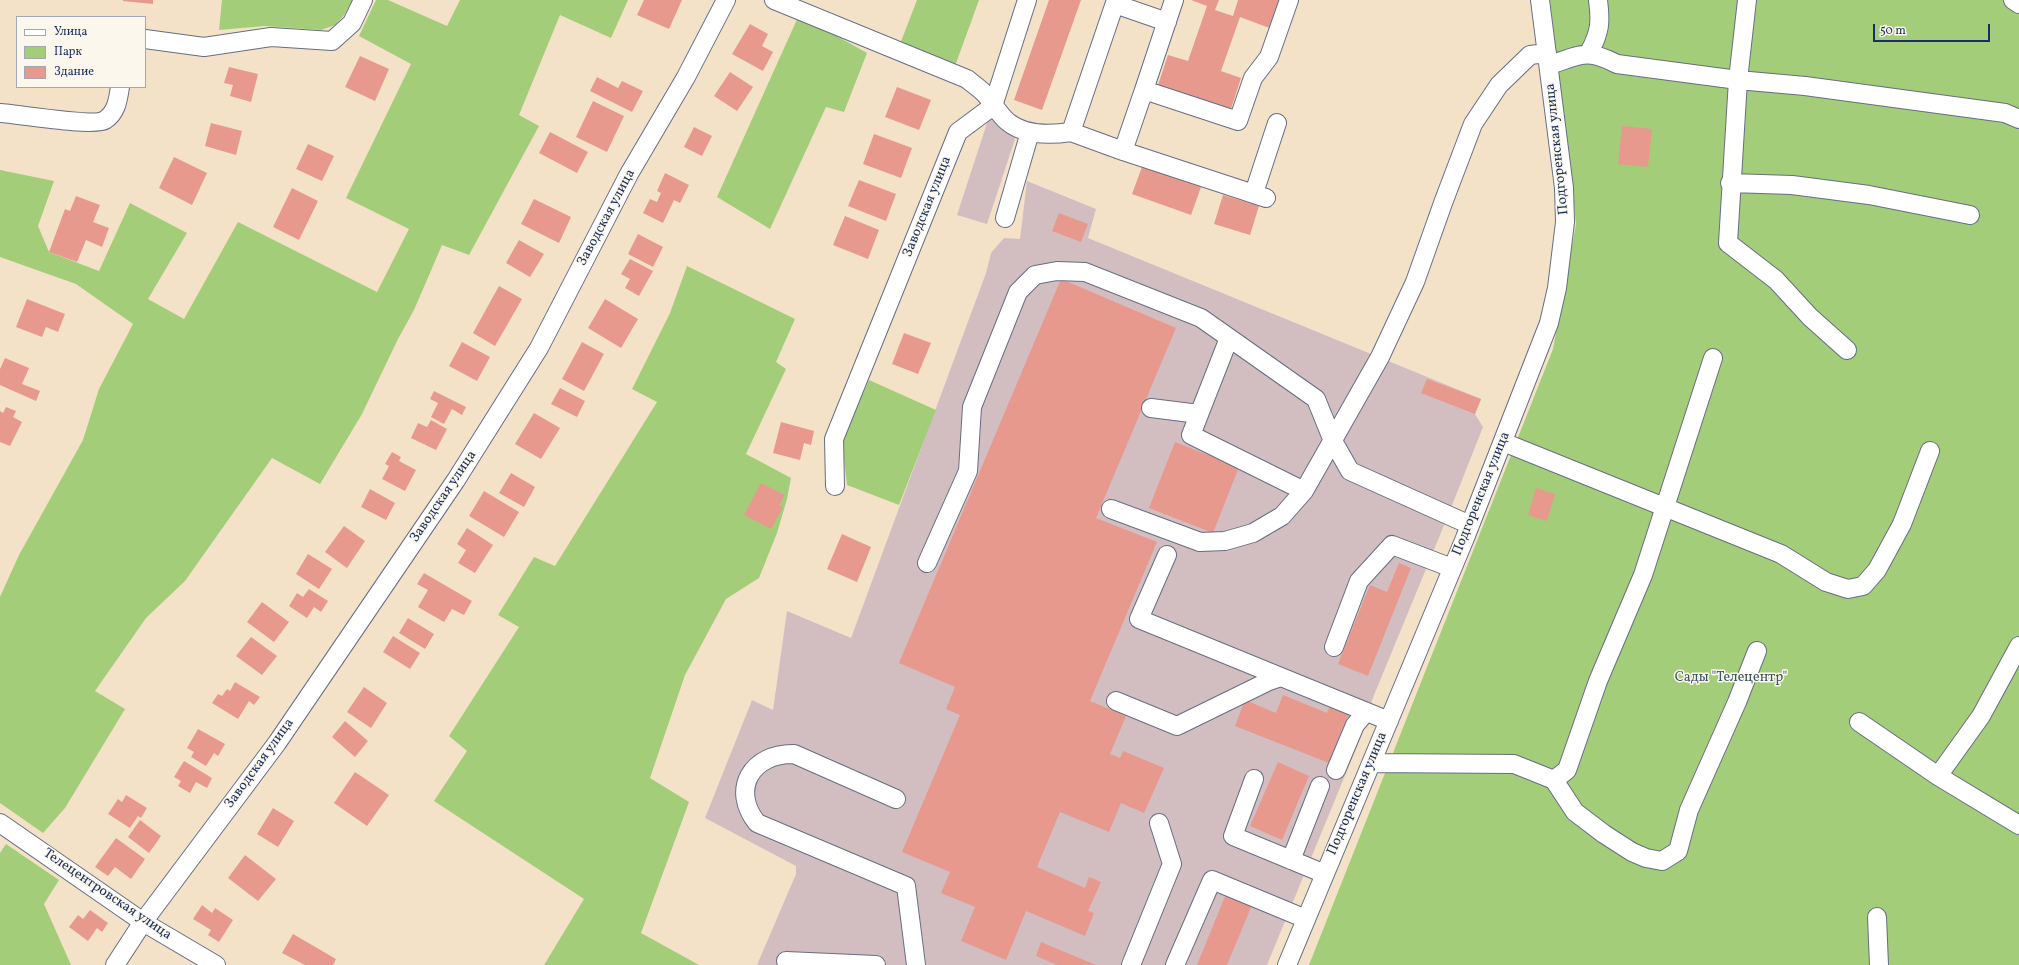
<!DOCTYPE html>
<meta charset="utf-8">
<style>
body{margin:0}
#map{position:relative;width:2019px;height:965px;overflow:hidden;background:#f4e2c8;font-family:Vollkorn,serif}
canvas{display:block}
.legend{position:absolute;left:16px;top:16px;width:130px;height:72px;box-sizing:border-box;background:#fbf7ec;border:1px solid #a1a7b3;margin:0;padding:5px 7px;list-style:none;font-size:12px;color:#1b2f5e}
.legend li{display:flex;align-items:center;gap:8px;height:20px}
.legend b{width:20px;border:1px solid #a1a7b3}
.scale{position:absolute;left:1873px;top:24px;width:117px;height:18px;box-sizing:border-box;border:2px solid #1b2f5e;border-top:0;padding-left:5px;font-size:12px;line-height:14px;white-space:nowrap;color:#1b2f5e;-webkit-text-stroke:3px #fbf7ec;paint-order:stroke}
</style>
<div id="map">
<canvas width="2019" height="965"></canvas>
<ul class="legend">
<li><b style="height:5px;background:#fff"></b>Улица</li>
<li><b style="height:11px;background:#a4cd79"></b>Парк</li>
<li><b style="height:11px;background:#e7998e"></b>Здание</li>
</ul>
<div class="scale">50 m</div>
</div>
<script>
const ctx = document.querySelector('canvas').getContext('2d');
ctx.lineJoin = 'round';
function paint(path, color) { ctx.fillStyle = color; ctx.fill(path, 'evenodd'); }
function strokePath(path, color, width, dash) { ctx.strokeStyle = color; ctx.lineWidth = width; ctx.lineCap = dash ? 'butt' : 'round'; ctx.setLineDash(dash || []); ctx.stroke(path); }
function write(font, color, halo, rows, align = 'center') {
  ctx.font = font + ' Vollkorn,serif'; ctx.lineWidth = 3; ctx.setLineDash([]); ctx.textBaseline = 'middle'; ctx.strokeStyle = halo; ctx.fillStyle = color; for (const [text, x, y, turn = 0] of rows) {
    ctx.save(); ctx.translate(x, y); ctx.rotate((+turn || 0) * Math.PI / 180); ctx.textAlign = isNaN(turn) ? turn : align; if (halo) ctx.strokeText(text, 0, 0); ctx.fillText(text, 0, 0); ctx.restore();
  }
}
const industrial = new Path2D(`
 M989 117 1004 122 1017 133 987 224 957 215Z
 M1027 181 1096 209 1088 238 1481 399 1475 414 1483 427 1445 523 1372 700 1367 722 1267 965H757L796 874V866L705 818 752 700 773 710 787 611 851 638 986 273 991 253 1004 238 1020 239Z`);
const green = new Path2D(`
 M222 0H353L345 14 335 25 321 30 265 26 219 30Z
 M376 0H388L447 26 460 0H628L611 38 560 15 519 115 539 126 469 255 442 245 414 310 398 339 362 414 320 484 272 458 185 581 146 618 95 691 125 709 65 808 43 833 0 803V597L19 555 83 440 99 389 133 324 76 284 0 257V170L54 181 38 226 49 252 99 271 130 203 187 233 148 299 184 319 238 222 377 292 409 229 346 198 411 64 359 36Z
 M917 0H979L955 66 900 44Z
 M1550 0H2019V965H1309L1553 349 1576 224Z
 M799 15 867 53 844 112 826 107 770 229 717 197Z
 M687 266 795 319 776 362 786 369 746 454 791 478 787 499 777 533 759 578 726 599 685 675 650 778 689 802 641 933 699 965H544L584 899 434 801 467 751 449 736 519 627 498 615 534 557 555 566 657 402 632 389 670 313Z
 M869 380 936 410 899 505 847 485 842 441Z
 M6 844 59 880 44 904 71 965H0V853Z`);
const building = new Path2D(`
 M123 0H153V4L123 1Z
 M644 0H682L669 29 637 15Z
 M1049 0H1081L1042 110 1014 100Z
 M1191 0H1219L1215 10 1233 16 1238 0H1282L1272 29 1240 17 1221 71 1241 78 1230 112 1157 88 1168 55 1188 61 1207 6Z
 M750 24 768 34 762 46 773 52 763 71 732 54Z
 M360 56 389 69 375 101 345 87Z
 M229 67 258 74 251 102 230 96 233 85 224 83Z
 M730 72 753 87 737 111 714 96Z
 M597 77 618 88 622 81 643 91 632 112 590 91Z
 M897 87 931 100 919 130 885 117Z
 M593 101 624 116 607 152 576 137Z
 M211 123 242 131 236 155 205 146Z
 M1622 126 1652 129 1648 167 1618 164Z
 M694 127 712 136 702 156 684 147Z
 M550 132 588 152 577 173 539 153Z
 M874 134 912 148 901 178 863 164Z
 M308 144 334 156 322 181 296 169Z
 M174 157 207 173 192 205 159 188Z
 M1142 167 1201 187 1191 215 1132 194Z
 M665 173 689 185 680 203 674 200 663 223 643 213 650 199 657 202 661 193 657 191Z
 M859 180 896 194 886 221 848 206Z
 M292 188 318 201 299 240 273 227Z
 M1223 195 1259 206 1250 235 1214 224Z
 M76 196 100 205 93 222 109 228 102 247 86 240 77 262 49 252 65 209 70 211Z
 M534 199 571 217 559 243 521 224Z
 M1059 213 1088 224 1081 242 1052 231Z
 M845 216 879 230 868 259 833 245Z
 M638 234 663 247 653 267 628 254Z
 M519 240 544 254 530 277 506 263Z
 M630 259 653 271 639 296 625 288 630 279 621 274Z
 M1061 279 1176 328 1096 518 1157 542 1090 701 1126 716 1110 754 1120 758 1123 751 1164 768 1144 813 1121 803 1109 832 1060 812 1037 867 1085 888 1089 877 1101 882 1088 911 1094 913 1085 936 1026 911 1006 960 961 941 975 907 941 893 950 872 902 852 960 715 946 709 955 687 899 663Z
 M499 286 522 299 495 346 473 333Z
 M27 299 65 314 58 332 46 327 42 337 16 327Z
 M605 299 638 319 621 348 588 328Z
 M904 333 931 343 918 374 892 364Z
 M462 342 490 357 477 381 449 366Z
 M582 342 604 354 584 391 562 379Z
 M5 358 29 368 22 384 40 391 36 401 0 385V369Z
 M1427 379 1481 399 1475 414 1421 393Z
 M560 388 585 401 577 417 551 404Z
 M434 391 466 407 462 415 452 409 444 424 431 417 438 403 430 399Z
 M6 407 16 411 13 417 22 422 10 446 0 442V411L3 413Z
 M534 413 560 428 541 459 515 444Z
 M431 420 447 429 436 450 411 438 418 423 427 427Z
 M781 422 814 431 811 445 804 443 800 460 773 453Z
 M1175 442 1239 467 1213 533 1149 508Z
 M392 452 401 457 399 461 416 470 405 491 382 479 389 466 385 464Z
 M511 473 535 487 524 507 499 493Z
 M761 483 785 495 779 505 783 507 771 529 744 515Z
 M1536 488 1555 494 1547 521 1528 515Z
 M370 489 395 503 386 520 361 507Z
 M484 491 519 512 504 537 469 516Z
 M344 526 365 541 347 568 325 552Z
 M467 528 493 545 475 573 458 563 466 550 457 544Z
 M842 534 871 547 857 582 827 569Z
 M308 554 332 569 319 589 296 574Z
 M1399 563 1411 568 1368 676 1338 664 1370 585 1387 592Z
 M424 573 472 601 464 615 452 609 444 622 418 607 428 590 417 584Z
 M309 589 328 601 321 612 314 607 307 618 289 606 297 593 303 597Z
 M262 602 289 622 274 642 247 622Z
 M408 618 434 634 425 649 399 633Z
 M393 636 420 653 410 669 383 652Z
 M251 637 277 656 262 675 236 656Z
 M235 682 260 697 254 705 249 701 238 719 212 703 218 694 222 696 227 689 230 691Z
 M364 687 387 703 371 728 347 712Z
 M1283 695 1327 713 1330 705 1349 713 1329 763 1235 726 1245 700 1276 713Z
 M345 721 368 741 355 757 332 737Z
 M198 729 225 744 218 756 214 753 206 766 191 757 194 752 187 748Z
 M184 761 212 778 207 788 196 782 190 793 178 786 181 781 174 777Z
 M1278 762 1309 776 1282 840 1250 826Z
 M355 772 389 795 367 826 334 803Z
 M126 795 147 808 141 818 138 816 130 828 108 814 118 799 122 802Z
 M273 808 294 821 278 847 257 834Z
 M140 820 161 836 149 853 128 837Z
 M116 838 145 859 131 879 115 867 108 876 95 867Z
 M245 855 276 879 258 901 228 878Z
 M1226 894 1252 905 1227 965H1197Z
 M202 905 212 913 215 908 233 920 219 942 208 935 211 930 193 919Z
 M90 910 108 923 102 932 97 928 88 941 69 927 78 915 83 919Z
 M293 934 336 959 333 965H305L282 953Z
 M1041 942 1096 965H1057L1036 956Z`);
const minor = new Path2D(`
 M774 0 967 79C973 84 979 88 984 93 993 102 998 114 1008 122 1025 136 1051 135 1071 132L1116 0
 M1174 0 1144 90 1238 121 1253 78 1269 57 1289 0
 M1747 0 1738 80 1805 86 2005 113 2019 119
 M2013 0 2019 4
 M1115 4 1167 22
 M145 39 204 47 271 37 332 41 352 23 363 0
 M1589 53C1600 32 1601 23 1598 0
 M1549 65C1581 55 1586 48 1617 64L1738 80 1728 243 1776 280 1810 317 1847 350
 M0 113C17 114 95 127 105 120 117 112 118 99 120 87
 M1071 132 1123 151 1144 90
 M1123 151 1266 198
 M1730 183 1792 185 1869 195 1970 215
 M1254 193 1277 123
 M1005 218 1030 132
 M1229 338 1191 435 1304 491
 M1151 408 1199 414
 M1503 442 1781 554 1826 582 1848 589 1863 586 1877 570 1902 524 1930 451
 M835 486 834 439 958 132 993 106 1027 0
 M1111 509 1200 542 1225 541 1253 533 1282 516 1304 491 1380 357 1415 282 1443 203 1473 124 1499 85 1530 55 1547 53
 M1167 555 1139 619 1281 677
 M927 563 968 471 972 407 1018 292 1035 275 1057 271 1085 272 1201 318 1316 399 1333 441 1350 471 1470 525
 M1334 647 1359 581 1392 545 1452 568
 M1116 701 1177 726 1269 681 1281 677 1389 721
 M1859 722 1938 776 2019 825
 M1371 763 1514 764 1554 780 1575 812 1604 834 1632 852 1646 858 1662 861 1678 851 1689 810 1737 702 1757 651
 M1336 770 1355 725 1366 712
 M1938 776 1981 716 2019 646
 M1254 779 1233 836 1325 874
 M1554 780 1567 770 1598 681 1643 575 1713 358
 M896 799 794 754C752 753 730 789 757 823L906 886 916 965
 M0 823 143 922 216 965
 M1291 860 1320 786
 M1877 917 1879 965
 M786 961 876 965
 M115 965 143 922 277 743 456 480 539 348 629 174 686 77 726 0
 M1131 965 1172 864 1159 823
 M1175 965 1212 880 1306 919
 M1287 965 1465 538 1549 323 1557 288 1565 222 1564 188 1540 0`);
const streetNames = [
 ["Подгоренская улица",1558,149,-96],
 ["Заводская улица",928,207,-68],
 ["Заводская улица",607,218,-62],
 ["Подгоренская улица",1482,494,-68],
 ["Заводская улица",444,497,-56],
 ["Заводская улица",260,764,-54],
 ["Подгоренская улица",1358,794,-67],
 ["Телецентровская улица",107,895,34]
];
const parkNames = [
 ["Сады \"Телецентр\"",1731,678]
];
paint(industrial, '#d2bec1');
paint(green, '#a4cd79');
paint(building, '#e7998e');
strokePath(minor, '#676e83', 20);
strokePath(minor, '#fff', 18);
write('14px', '#1b2f5e', '#fbf7ec', streetNames);
write('14px', '#3d5665', '#fbf7ec', parkNames);
</script>
